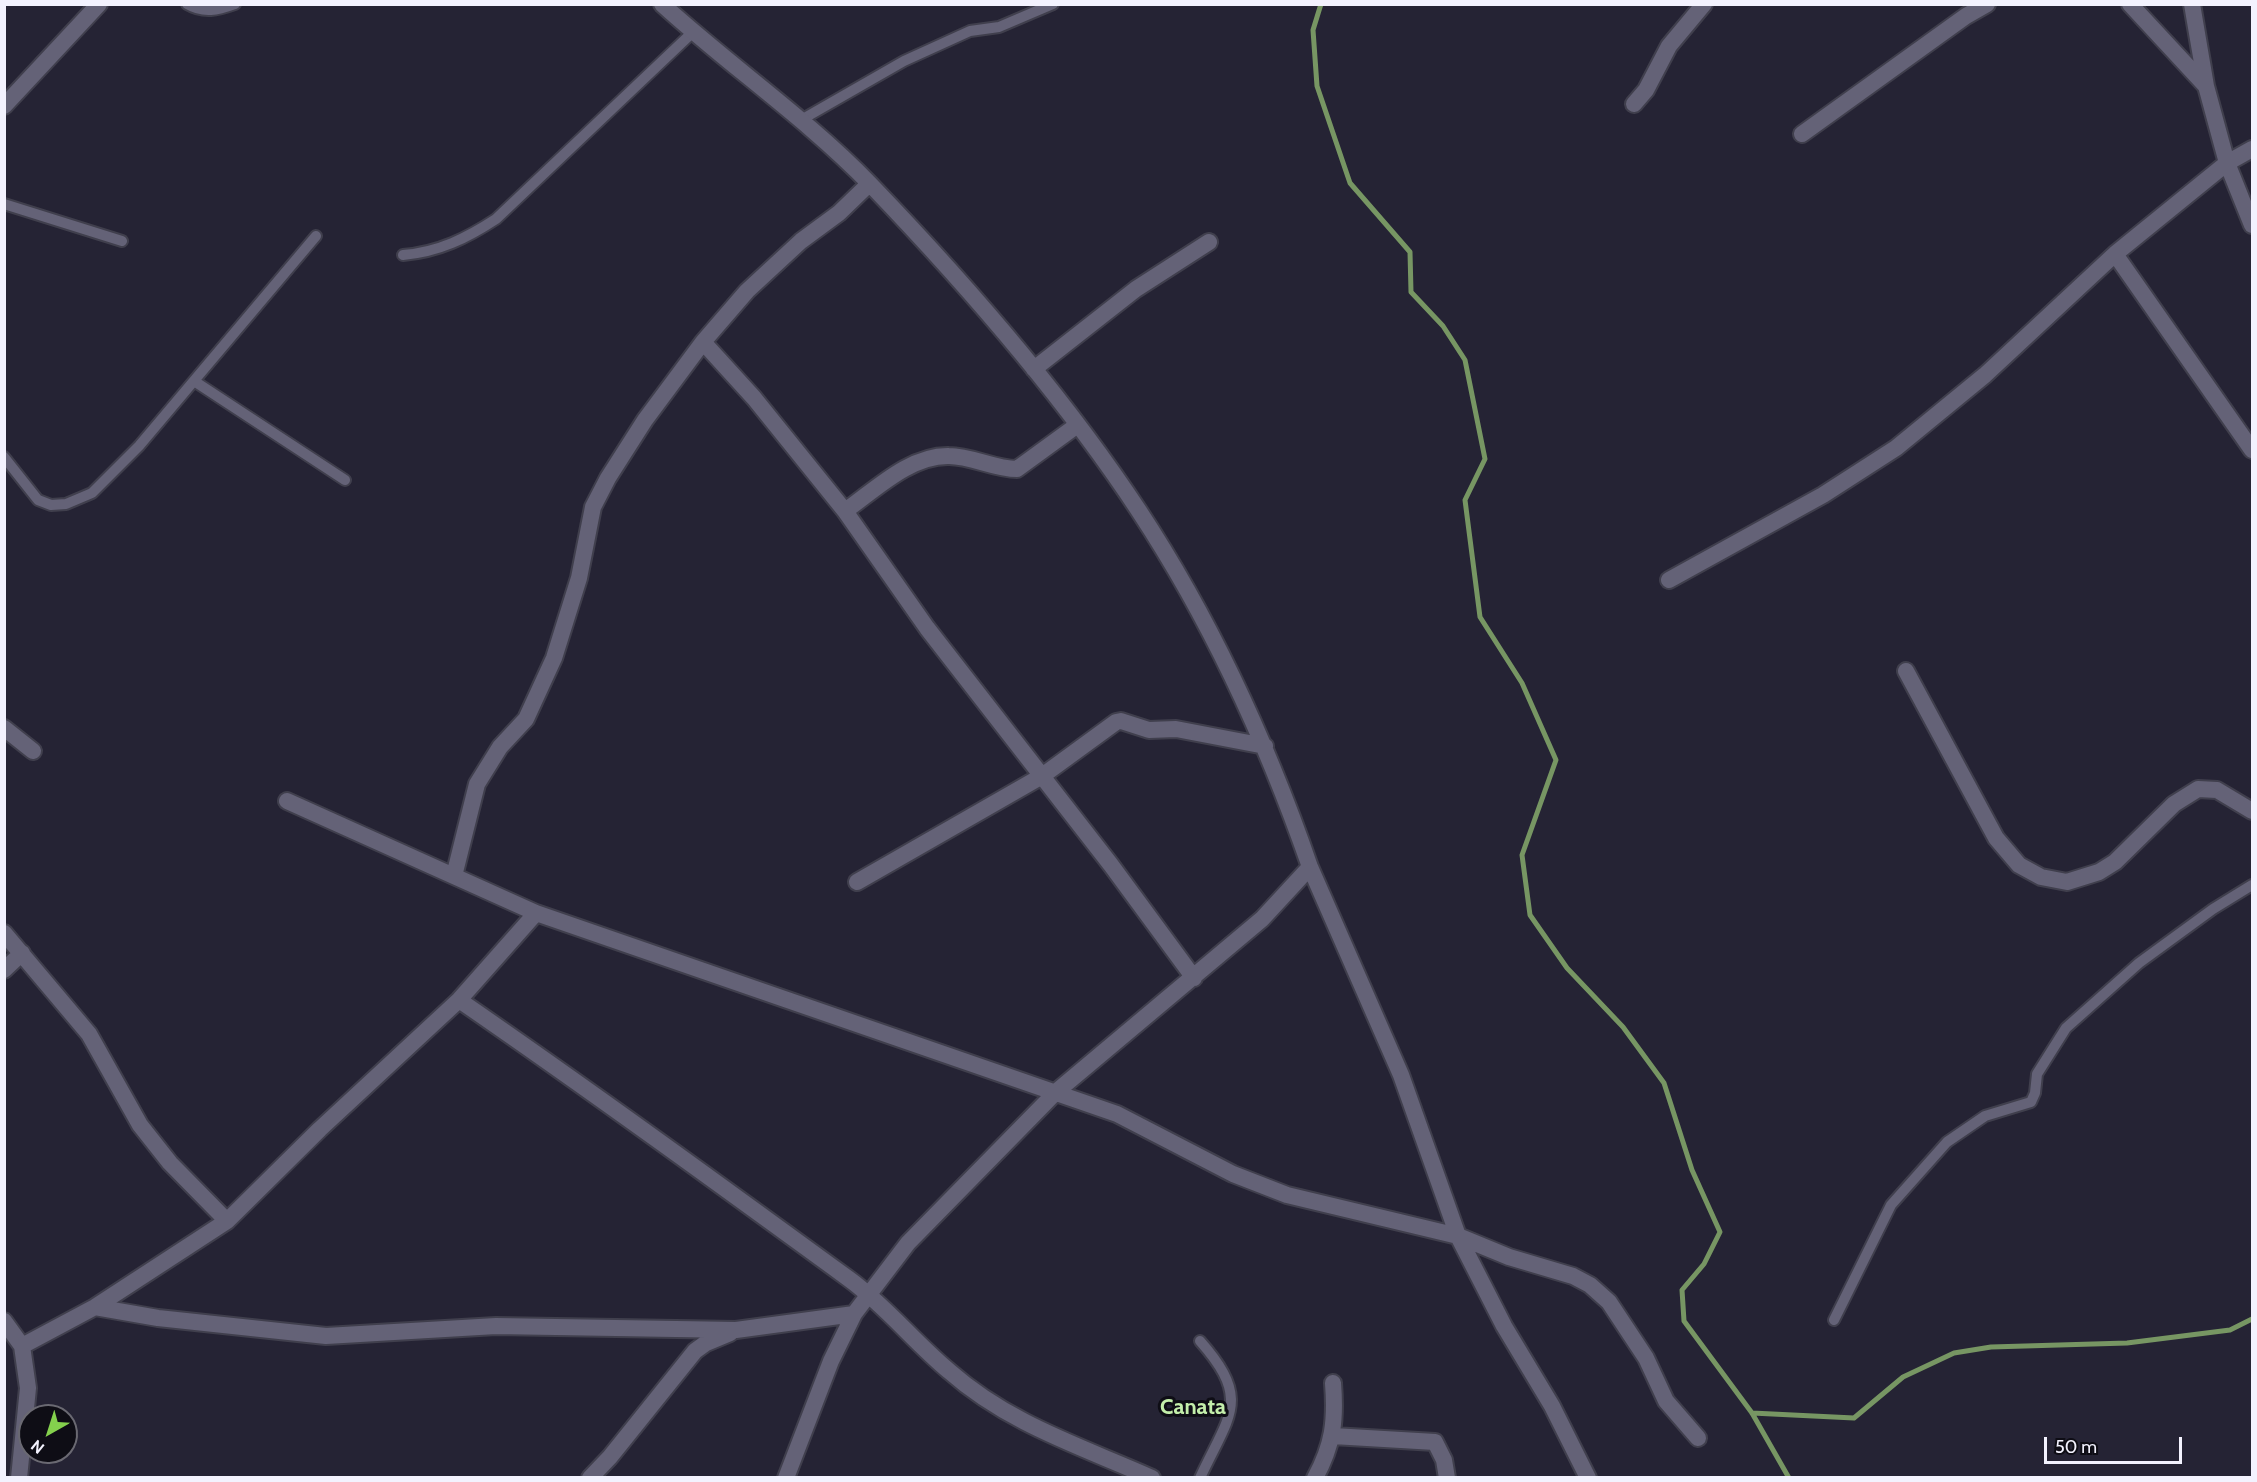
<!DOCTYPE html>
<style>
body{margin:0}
#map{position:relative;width:2257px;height:1482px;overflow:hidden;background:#252334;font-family:Cabin,sans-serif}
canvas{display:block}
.frame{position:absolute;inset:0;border:6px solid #f3f2fe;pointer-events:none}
.north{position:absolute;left:18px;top:1404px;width:60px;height:60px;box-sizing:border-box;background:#0e0d15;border:2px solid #6a6972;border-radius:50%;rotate:219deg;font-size:16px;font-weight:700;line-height:24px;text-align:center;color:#f3f2fe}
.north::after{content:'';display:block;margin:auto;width:21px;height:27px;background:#84d04d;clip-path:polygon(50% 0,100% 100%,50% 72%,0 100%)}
.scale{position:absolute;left:2044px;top:1437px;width:138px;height:27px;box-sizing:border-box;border:3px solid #f3f2fe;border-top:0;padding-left:8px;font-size:18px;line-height:21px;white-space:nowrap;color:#f3f2fe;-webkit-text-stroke:4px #0e0d15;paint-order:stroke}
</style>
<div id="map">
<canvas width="2257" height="1482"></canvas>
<div class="frame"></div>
<div class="north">N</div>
<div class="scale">50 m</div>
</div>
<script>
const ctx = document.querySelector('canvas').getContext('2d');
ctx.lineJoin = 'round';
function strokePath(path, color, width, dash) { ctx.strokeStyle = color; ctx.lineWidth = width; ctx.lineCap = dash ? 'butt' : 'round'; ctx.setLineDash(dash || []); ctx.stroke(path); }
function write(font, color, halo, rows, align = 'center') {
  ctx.font = font + ' Cabin,sans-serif'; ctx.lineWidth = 6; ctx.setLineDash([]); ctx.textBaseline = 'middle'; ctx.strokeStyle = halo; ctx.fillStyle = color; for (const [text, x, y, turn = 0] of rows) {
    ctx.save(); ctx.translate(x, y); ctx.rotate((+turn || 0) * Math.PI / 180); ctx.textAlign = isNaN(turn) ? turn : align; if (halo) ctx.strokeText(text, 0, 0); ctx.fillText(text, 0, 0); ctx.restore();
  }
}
const stream = new Path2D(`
 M1321 4 1313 30 1317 86 1350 183 1410 252 1411 292 1443 326 1465 360 1485 459 1465 500 1480 617 1522 683 1556 760 1522 855 1530 915 1567 968 1623 1027 1664 1083 1692 1170 1720 1232 1704 1264 1682 1290 1684 1321 1752 1413 1789 1478
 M1752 1413 1854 1418 1903 1377 1954 1353 1991 1347 2127 1343 2230 1330 2252 1319`);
const service = new Path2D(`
 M187 4C204 14 218 10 235 4
 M801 120 904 61 970 31 999 27 1053 4
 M4 204 122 241
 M403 255C439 252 467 238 496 219L693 32
 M194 381 345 480
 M4 457 38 500 51 505 66 504 92 493 139 446 316 236
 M1834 1320 1891 1205 1947 1142 1985 1116 2031 1102 2035 1093 2037 1074 2066 1028 2139 963 2213 909 2252 885
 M1200 1478C1229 1415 1252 1400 1200 1341`);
const minor = new Path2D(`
 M662 4C730 66 806 118 870 184 967 285 1062 394 1139 511 1212 622 1267 743 1310 867L1262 919 1056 1092 908 1243 854 1314 831 1361 786 1478
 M2130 4 2205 85
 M2192 4 2206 86 2227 163 2252 225
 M1634 104 1646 90 1669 46 1704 4
 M4 106 99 4
 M1802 134 1966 16 1987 4
 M2115 254 2252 450
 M703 342 754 398 845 511 927 628 1111 865 1194 978
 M1034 369 1136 289 1209 242
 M845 511C875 490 910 455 949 456 972 456 994 469 1017 469L1076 426
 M1669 580 1823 495 1896 448 1985 375 2115 254 2227 163 2252 149
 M1906 671 1996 838 2019 865 2041 877 2067 882 2099 872 2115 862 2174 804 2198 789 2217 790 2252 811
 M4 728 33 751
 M287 801 536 913 1117 1114 1233 1174 1287 1195 1458 1236 1509 1257 1573 1276 1590 1285 1609 1302 1646 1358 1666 1401 1698 1438
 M1310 867 1401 1075 1458 1236 1504 1326 1552 1406 1588 1478
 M454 876 477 784 500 747 526 719 554 658 579 578 593 507 608 478 645 420 703 342 747 291 801 241 839 213 869 184
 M857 882 1042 776 1116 722 1121 721 1149 730 1176 729 1265 746
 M4 933 89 1034 140 1125 170 1163 227 1221
 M4 970 22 953
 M459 1000C591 1091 720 1185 849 1279 886 1306 914 1342 949 1371 1009 1424 1080 1446 1152 1478
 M95 1307 158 1318 326 1336 496 1326 736 1330 854 1314
 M4 1321 22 1346 28 1388 19 1478
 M22 1346 95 1307 227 1221 320 1129 459 1000 536 913
 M1333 1436 1435 1442 1444 1460 1447 1478
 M590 1478 610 1457 695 1351 706 1343 730 1333
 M1315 1478C1333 1445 1336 1421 1333 1383`);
const districtNames = [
 ["Canata",1193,1408]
];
strokePath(stream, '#779663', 5);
strokePath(service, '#403f4d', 14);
strokePath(minor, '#403f4d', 20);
strokePath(service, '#646277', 10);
strokePath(minor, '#646277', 16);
write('bold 22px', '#c3eeaa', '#0e0d15', districtNames);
</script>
